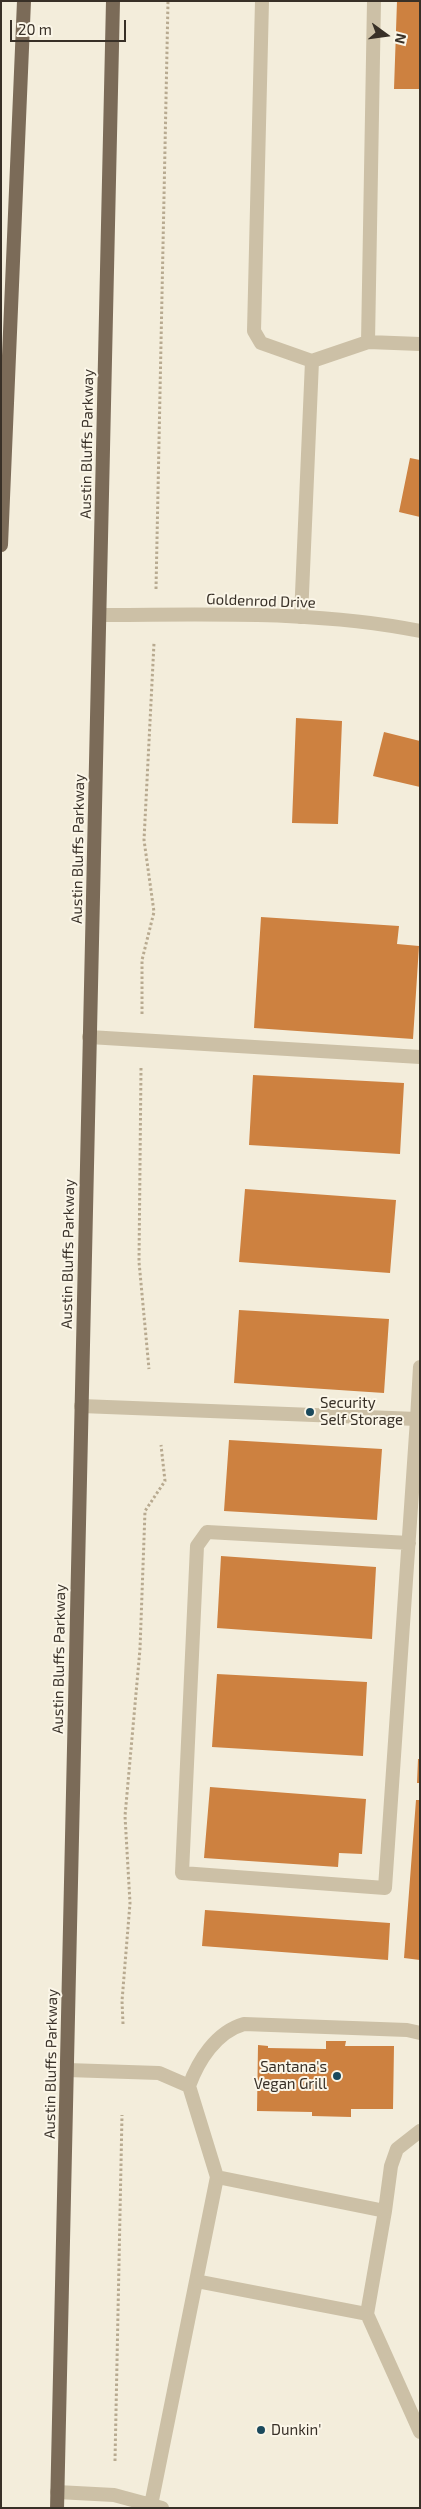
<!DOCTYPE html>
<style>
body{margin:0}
#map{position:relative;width:421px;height:2509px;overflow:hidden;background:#f3eddb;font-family:"Exo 2",sans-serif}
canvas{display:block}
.frame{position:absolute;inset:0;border:2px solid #383027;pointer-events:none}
.north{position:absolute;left:361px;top:10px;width:50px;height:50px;-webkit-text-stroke:4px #fbf6e8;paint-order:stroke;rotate:104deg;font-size:14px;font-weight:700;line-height:20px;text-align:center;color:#383027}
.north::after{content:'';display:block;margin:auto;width:18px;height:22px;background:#383027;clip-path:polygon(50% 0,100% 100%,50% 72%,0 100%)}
.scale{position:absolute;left:10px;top:20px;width:116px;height:22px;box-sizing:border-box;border:2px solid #383027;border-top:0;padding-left:6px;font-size:15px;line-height:18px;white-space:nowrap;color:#383027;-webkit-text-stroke:4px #fbf6e8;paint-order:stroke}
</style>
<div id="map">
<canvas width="421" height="2509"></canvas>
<div class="frame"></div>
<div class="north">N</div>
<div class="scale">20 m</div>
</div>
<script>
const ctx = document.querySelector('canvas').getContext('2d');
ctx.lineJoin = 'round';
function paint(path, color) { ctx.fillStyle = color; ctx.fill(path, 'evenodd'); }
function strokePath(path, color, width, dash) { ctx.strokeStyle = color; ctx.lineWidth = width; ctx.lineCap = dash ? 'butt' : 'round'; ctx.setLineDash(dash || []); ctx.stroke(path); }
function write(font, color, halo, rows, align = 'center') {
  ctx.font = font + ' "Exo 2",sans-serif'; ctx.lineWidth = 4; ctx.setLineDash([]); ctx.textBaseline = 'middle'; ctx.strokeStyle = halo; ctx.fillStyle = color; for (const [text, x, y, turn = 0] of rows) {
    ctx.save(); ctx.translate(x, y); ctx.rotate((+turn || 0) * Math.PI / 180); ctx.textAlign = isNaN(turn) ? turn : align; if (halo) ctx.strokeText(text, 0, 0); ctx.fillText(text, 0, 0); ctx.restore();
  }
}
const building = new Path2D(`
 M397 1H420V89H394Z
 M410 458 420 460V517L399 512Z
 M296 718 342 721 338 824 292 823Z
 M384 732 420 741V787L373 776Z
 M261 917 399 926 397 944 419 946 413 1039 254 1028Z
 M253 1075 404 1083 400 1154 249 1145Z
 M245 1189 396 1200 390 1273 239 1262Z
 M239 1310 389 1319 384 1393 234 1383Z
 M229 1440 382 1449 377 1520 224 1511Z
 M221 1556 376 1567 372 1639 217 1628Z
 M217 1674 367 1682 363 1756 212 1747Z
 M418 1759H420V1783H417Z
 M210 1787 366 1799 362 1854 339 1853 338 1867 204 1858Z
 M416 1800H420V1960L404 1958Z
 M205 1910 390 1923 388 1960 202 1946Z
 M326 2041H346L345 2046H394L393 2109H351V2117L312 2116V2112L257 2111 258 2045 268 2046V2048L326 2049Z`);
const path = new Path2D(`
 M156 589 168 1
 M142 1014V960L154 912 144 840 154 643
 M141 1068 139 1262 149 1369
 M123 2024 122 2001 130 1903 125 1816 140 1649 145 1511 165 1481 161 1445
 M115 2461 122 2115`);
const service = new Path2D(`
 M262 1 254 331 261 343 312 361
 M368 342 420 344
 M301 617 312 361 368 342 374 1
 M89 1037 420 1057
 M81 1406 417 1419 420 1367
 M409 1543 207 1532 197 1546 182 1873 385 1888 417 1419
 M67 2070 159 2073 189 2086 217 2177 151 2505 162 2508
 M189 2086C198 2061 216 2032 244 2024L407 2030 420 2033
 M420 2131 397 2149 391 2166 385 2211 367 2314 420 2432
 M217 2177 385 2211
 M196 2281 367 2314
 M57 2492 114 2495 151 2505 152 2508`);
const minor = new Path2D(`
 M100 615C206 615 315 610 420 631`);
const primary = new Path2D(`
 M1 545 24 1
 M57 2508 113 1`);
const markers = [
 [310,1412,5,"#1a495c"],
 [337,2076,5,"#1a495c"],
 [261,2430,5,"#1a495c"]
];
const streetNames = [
 ["Austin Bluffs Parkway",87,444,-89],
 ["Goldenrod Drive",261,601,2],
 ["Austin Bluffs Parkway",78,849,-89],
 ["Austin Bluffs Parkway",68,1254,-89],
 ["Austin Bluffs Parkway",59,1659,-89],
 ["Austin Bluffs Parkway",51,2064,-89]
];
const poiNames = [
 ["Security",320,1403],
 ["Self Storage",320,1420],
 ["Santana's",327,2067,"right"],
 ["Vegan Grill",327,2084,"right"],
 ["Dunkin'",271,2430]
];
paint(building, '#cd8140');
strokePath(path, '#b8aa90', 3, [2.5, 2.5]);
strokePath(service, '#ccc0a6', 14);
strokePath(minor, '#ccc0a6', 14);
strokePath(primary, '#7b6b58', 14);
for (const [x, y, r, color] of markers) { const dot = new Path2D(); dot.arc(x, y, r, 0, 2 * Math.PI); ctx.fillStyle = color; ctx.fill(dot); strokePath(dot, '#fbf6e8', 2); }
write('15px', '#383027', '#fbf6e8', streetNames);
write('15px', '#383027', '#fbf6e8', poiNames, 'left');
</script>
